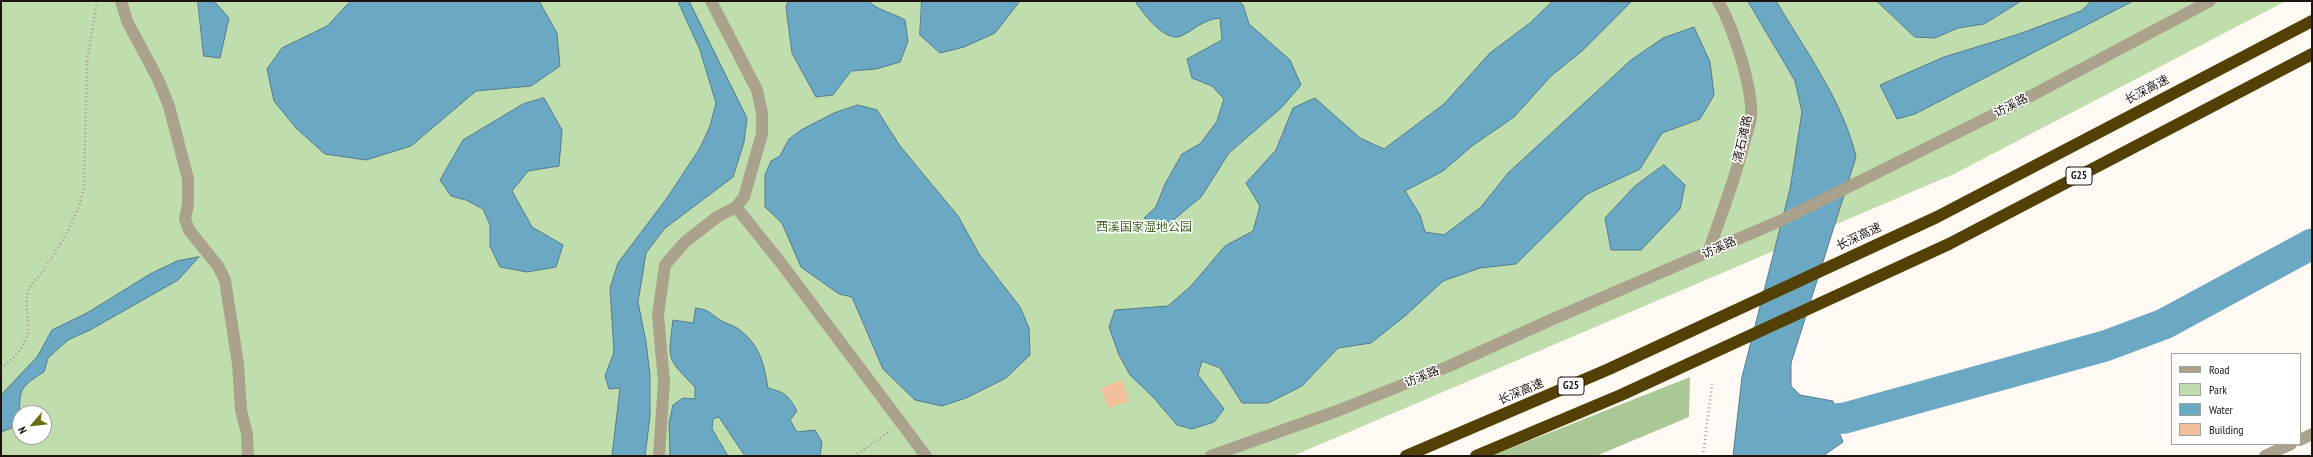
<!DOCTYPE html>
<meta charset="utf-8">
<style>
body{margin:0}
#map{position:relative;width:2313px;height:457px;overflow:hidden;background:#fff9f4;font-family:"PT Sans Narrow",sans-serif}
canvas{display:block}
.frame{position:absolute;inset:0;border:2px solid #1f140d;pointer-events:none}
.legend{position:absolute;left:2171px;top:353px;width:130px;height:92px;box-sizing:border-box;background:#fff;border:1px solid #a5a19e;margin:0;padding:5px 7px;list-style:none;font-size:12px;color:#1f140d}
.legend li{display:flex;align-items:center;gap:8px;height:20px}
.legend b{width:20px;border:1px solid #a5a19e}
.north{position:absolute;left:12px;top:405px;width:40px;height:40px;box-sizing:border-box;background:#fff;border:1px solid #a5a19e;border-radius:50%;rotate:242deg;font-size:11px;font-weight:700;line-height:16px;text-align:center;color:#1f140d}
.north::after{content:'';display:block;margin:auto;width:14px;height:18px;background:#6e6e0f;clip-path:polygon(50% 0,100% 100%,50% 72%,0 100%)}
</style>
<div id="map">
<canvas width="2313" height="457"></canvas>
<div class="frame"></div>
<ul class="legend">
<li><b style="height:5px;background:#aba28b"></b>Road</li>
<li><b style="height:11px;background:#c0ddad"></b>Park</li>
<li><b style="height:11px;background:#6aa8c4"></b>Water</li>
<li><b style="height:11px;background:#f2bf9b"></b>Building</li>
</ul>
<div class="north">N</div>
</div>
<script>
const ctx = document.querySelector('canvas').getContext('2d');
ctx.lineJoin = 'round';
function paint(path, color) { ctx.fillStyle = color; ctx.fill(path, 'evenodd'); }
function strokePath(path, color, width, dash) { ctx.strokeStyle = color; ctx.lineWidth = width; ctx.lineCap = dash ? 'butt' : 'round'; ctx.setLineDash(dash || []); ctx.stroke(path); }
function write(font, color, halo, rows, align = 'center') {
  ctx.font = font + ' "PT Sans Narrow","Noto Sans SC",sans-serif'; ctx.lineWidth = 3; ctx.setLineDash([]); ctx.textBaseline = 'middle'; ctx.strokeStyle = halo; ctx.fillStyle = color; for (const [text, x, y, turn = 0] of rows) {
    ctx.save(); ctx.translate(x, y); ctx.rotate((+turn || 0) * Math.PI / 180); ctx.textAlign = isNaN(turn) ? turn : align; if (halo) ctx.strokeText(text, 0, 0); ctx.fillText(text, 0, 0); ctx.restore();
  }
}
const green = new Path2D(`
 M1 1H2286L1954 174 1293 456H1ZM20 413H44V437H20Z`);
const forest = new Path2D(`
 M1690 377 1689 417 1596 456H1491Z`);
const water = new Path2D(`
 M198 1H214L229 18 220 58 204 56Z
 M351 1H539L557 33 560 66 531 86 476 91 411 146 366 160 325 154 296 128 274 101 267 69 282 48 327 26Z
 M678 1H689L747 118 744 142 733 177 664 229 646 253 638 302 646 342 650 375V416L645 456H612L620 388 609 389 605 376 614 352 610 288 618 263 667 198 700 148 710 126 716 103 700 50Z
 M789 1H868C877 10 893 13 905 20L908 41 900 62 876 69 851 71 833 95 816 97 792 53 786 7Z
 M922 1H1020L995 33 964 47 940 53 920 35Z
 M1135 1H1239L1243 5 1249 24 1290 60 1301 85 1282 107 1229 153 1201 197 1165 227 1144 218 1156 207 1165 184 1182 154 1201 143 1217 121 1224 99 1212 86 1192 78 1187 59 1222 40 1220 18C1202 20 1196 29 1181 36 1165 43 1142 12 1135 1Z
 M1553 1 1631 2 1582 51 1551 76 1514 117 1472 146 1443 171 1405 191 1420 215 1425 232 1444 235 1481 207 1508 173 1631 60 1663 38 1694 27 1710 62 1714 95 1700 119 1662 133 1640 169 1587 194 1516 264 1480 268 1443 281 1405 316 1371 343 1338 348 1302 386 1268 403H1242L1220 368 1202 361 1198 375 1224 409 1214 422 1192 429 1177 425 1153 397 1130 375 1119 355 1109 327 1115 310 1168 306 1191 286 1225 246 1253 231 1260 206 1246 183 1276 150 1293 108 1315 98 1360 138 1384 149 1444 104 1490 53 1530 23Z
 M1748 1H1776C1805 50 1843 101 1856 157L1791 363V386L1800 395 1833 401 1837 427 1843 442 1823 456H1733L1742 377 1790 189 1802 112 1795 81Z
 M1877 1H2021L1984 24 1958 28 1935 38 1915 37Z
 M2092 1H2133L1915 114 1897 119 1880 85 1944 57 2019 34 2081 11Z
 M544 98 562 130 559 166 528 171 512 191 532 227 563 245 556 267 527 272 500 267 490 246V225L483 209 466 200 451 196 440 180 463 140 523 104Z
 M858 105 877 110 900 146 958 216 979 254 1020 307 1029 328 1030 355 1006 378 966 398 942 406 915 400 883 369 852 297 839 294 801 267 782 223 765 207V175L771 161 780 156 789 139 801 130 834 113Z
 M1664 165 1685 185 1680 209 1641 250H1611L1605 218 1635 186Z
 M199 257 178 280 90 330 68 340 48 358 44 372C11 391 24 395 17 426L1 432V395L37 357 52 330 87 313 150 274 177 261Z
 M696 308C710 310 709 313 720 320 725 323 732 325 737 328 759 343 764 363 768 388 786 393 788 395 797 411L790 420 797 432 815 430 822 442 820 456H745L719 417 713 419 712 429 728 456H670L669 423 673 405 683 398 695 399V387C666 357 668 361 673 320L693 323Z`);
const river = new Path2D(`
 M1793 422 1845 418 2105 346 2164 324 2312 244`);
const building = new Path2D(`
 M1122 380 1129 401 1108 408 1101 388Z`);
const path = new Path2D(`
 M1 368C15 357 28 345 28 326 28 313 24 302 29 289 32 282 40 276 44 270 62 241 76 222 84 188L87 61 97 1
 M854 456 890 431
 M1703 456 1712 384`);
const minor = new Path2D(`
 M121 1 127 21 158 79 169 106 188 179V204L185 219 189 230 218 266 225 280 238 364 241 410 247 434 248 456
 M736 207 781 263 926 456
 M1708 253C1720 217 1735 181 1744 143 1746 135 1750 126 1751 117 1753 87 1733 27 1718 1
 M2300 440 2312 434
 M659 456 664 382 658 315 665 265 685 242 717 217 736 207 744 197 762 134V113L757 90 711 1
 M1211 456 1337 411 1447 367 1553 319 1782 220 2027 98 2210 1
 M2265 456 2291 444`);
const highway = new Path2D(`
 M1406 456 1609 369 1937 217 2312 21
 M1476 456 1621 395 1949 244 2312 54`);
const shields = [
 [2079,176,26],
 [1571,386,26]
];
const shieldNames = [
 ["G25",2079,176],
 ["G25",1571,386]
];
const streetNames = [
 ["长深高速",2147,90,-28],
 ["访溪路",2011,106,-27],
 ["清石滩路",1743,139,-77],
 ["长深高速",1859,237,-25],
 ["访溪路",1719,248,-24],
 ["访溪路",1422,377,-22],
 ["长深高速",1521,392,-23]
];
const parkNames = [
 ["西溪国家湿地公园",1144,228]
];
paint(green, '#c0ddad');
paint(forest, '#aac896');
paint(water, '#6aa8c4');
strokePath(water, '#547c8d', 1);
strokePath(river, '#6aa8c4', 31);
paint(building, '#f2bf9b');
strokePath(path, '#a09892', 2.5, [1, 3]);
strokePath(minor, '#aba28b', 12);
strokePath(highway, '#534004', 12);
for (const [x, y, w] of shields) { const box = new Path2D(); box.roundRect(x - w / 2, y - 9, w, 18, 3); ctx.fillStyle = '#fff'; ctx.fill(box); strokePath(box, '#1f140d', 1); }
write('bold 11px', '#1f140d', null, shieldNames);
write('12px', '#1f140d', '#fff', streetNames);
write('12px', '#40641f', '#fff', parkNames);
</script>
